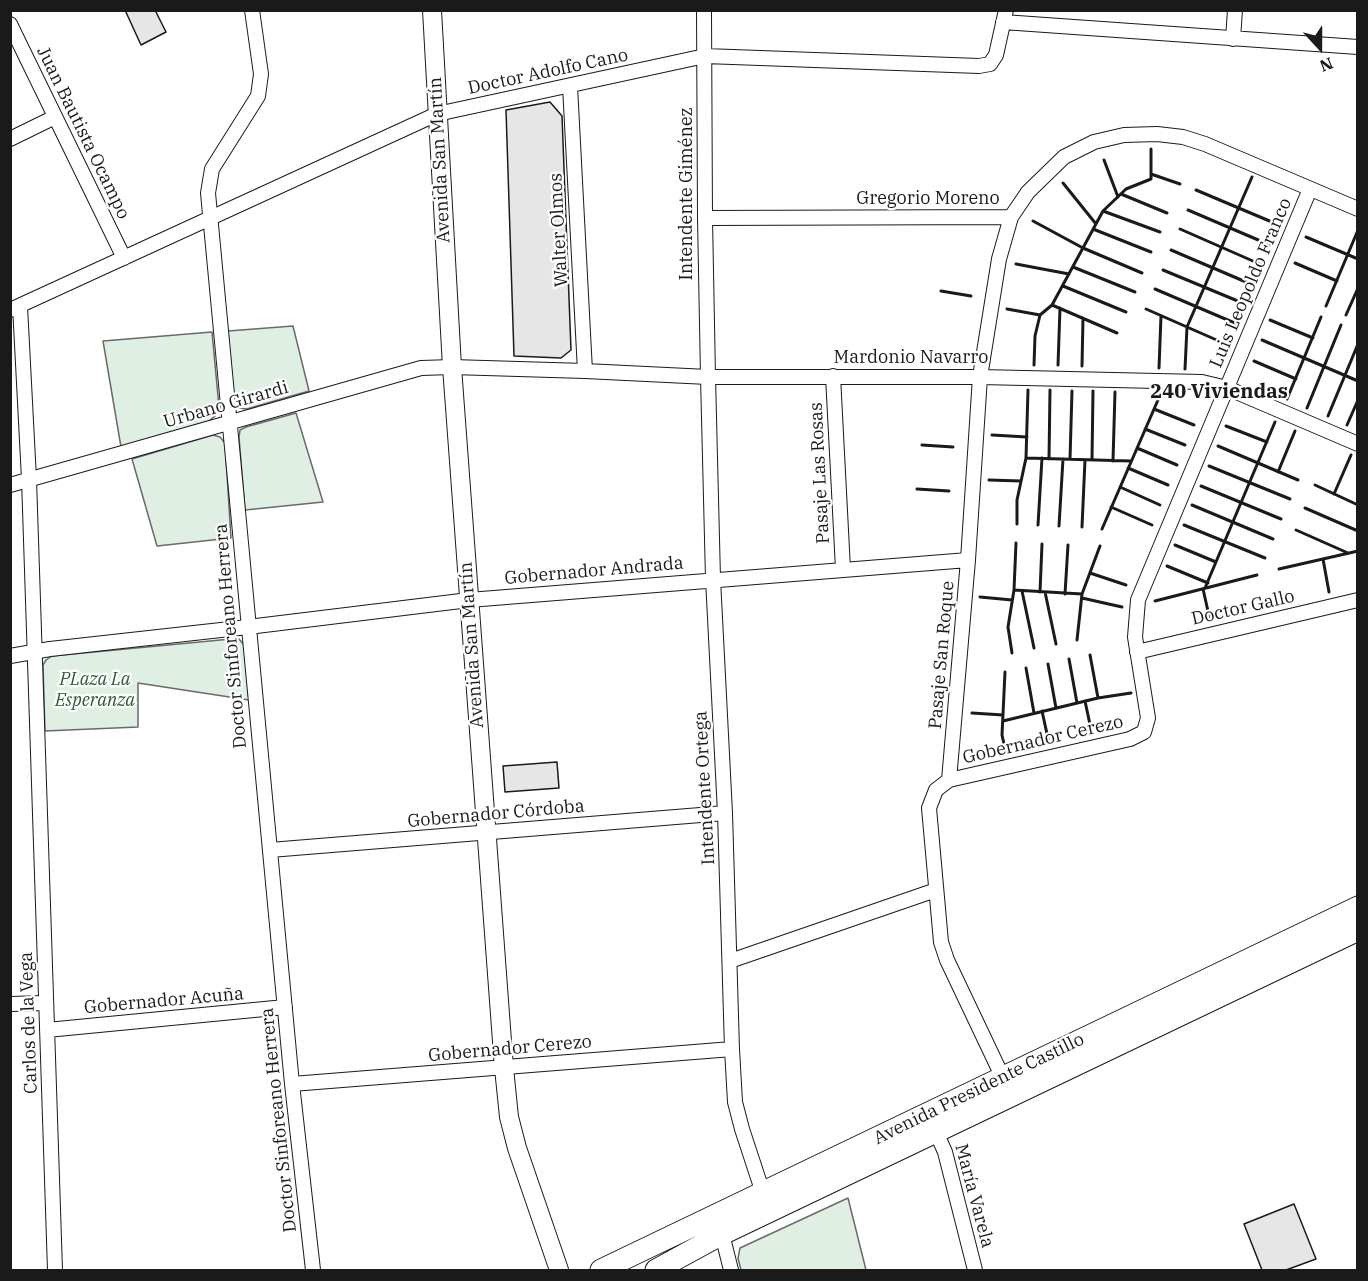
<!DOCTYPE html>
<meta charset="utf-8">
<style>
body{margin:0}
#map{position:relative;width:1368px;height:1281px;overflow:hidden;background:#fff;font-family:"IBM Plex Serif",serif}
canvas{display:block}
.frame{position:absolute;inset:0;border:12px solid #1a1a1a;pointer-events:none}
.north{position:absolute;left:1290px;top:18px;width:60px;height:60px;-webkit-text-stroke:4px #fff;paint-order:stroke;rotate:159deg;font-size:16px;font-weight:700;line-height:24px;text-align:center;color:#1a1a1a}
.north::after{content:'';display:block;margin:auto;width:21px;height:27px;background:#1a1a1a;clip-path:polygon(50% 0,100% 100%,50% 72%,0 100%)}
</style>
<div id="map">
<canvas width="1368" height="1281"></canvas>
<div class="frame"></div>
<div class="north">N</div>
</div>
<script>
const ctx = document.querySelector('canvas').getContext('2d');
ctx.lineJoin = 'round';
function paint(path, color) { ctx.fillStyle = color; ctx.fill(path, 'evenodd'); }
function strokePath(path, color, width, dash) { ctx.strokeStyle = color; ctx.lineWidth = width; ctx.lineCap = dash ? 'butt' : 'round'; ctx.setLineDash(dash || []); ctx.stroke(path); }
function write(font, color, halo, rows, align = 'center') {
  ctx.font = font + ' "IBM Plex Serif",serif'; ctx.lineWidth = 4.5; ctx.setLineDash([]); ctx.textBaseline = 'middle'; ctx.strokeStyle = halo; ctx.fillStyle = color; for (const [text, x, y, turn = 0] of rows) {
    ctx.save(); ctx.translate(x, y); ctx.rotate((+turn || 0) * Math.PI / 180); ctx.textAlign = isNaN(turn) ? turn : align; if (halo) ctx.strokeText(text, 0, 0); ctx.fillText(text, 0, 0); ctx.restore();
  }
}
const green = new Path2D(`
 M293 326 309 391 247 409 238 408 234 400 228 331Z
 M212 332 219 407 215 416 209 421 121 447 103 341Z
 M296 413 323 502 245 510 239 437 240 430 246 427Z
 M213 435 220 437 225 443 231 538 157 546 132 459Z
 M231 639H239L244 645 249 700 138 683V727L45 731 43 665 46 660 52 656Z
 M848 1198 866 1270H741L738 1258 740 1248Z`);
const building = new Path2D(`
 M125 10H155L166 32 141 45Z
 M550 102 562 116 571 350 561 358 514 356 506 110Z
 M557 762 559 788 505 792 503 766Z
 M1294 1204 1316 1259 1286 1270H1262L1244 1224Z`);
const street = new Path2D(`
 M252 10 261 74 258 96 212 169 208 193 292 1084 313 1270
 M704 10 705 218 708 377 713 579 725 813 732 1049 735 1102 742 1129 763 1193
 M1003 22 1358 47
 M10 24 124 258
 M1233 39 1235 10
 M570 86 585 371
 M10 139 55 117
 M705 218 1011 217
 M20 306 29 479 55 1270
 M10 310 437 114 705 56 979 66 990 64 996 55 1006 10
 M833 376 843 569
 M10 485 421 368 452 367 585 371 708 377H980L1202 382 1227 388 1358 444
 M1137 652 1358 600
 M10 656 50 649 248 627 469 600 968 560
 M949 780 968 560 980 377 999 259 1011 217 1028 192 1064 157 1094 142 1124 135 1157 134 1183 137 1205 144 1358 209
 M270 850 725 813
 M730 961 936 890
 M10 1004 46 1003
 M47 1030 285 1007
 M1003 1078 947 960 941 942 929 808 936 790 949 780 1130 739 1144 732 1148 718 1135 637 1138 600 1310 189
 M292 1084 732 1049
 M936 1132 945 1152 975 1270
 M722 1234 731 1270`);
const secondary = new Path2D(`
 M432 10 452 367 504 1068 509 1117 517 1148 559 1270`);
const primary = new Path2D(`
 M601 1270 1358 907
 M656 1270 722 1234 1358 930`);
const wall = new Path2D(`
 M1104 160 1118 197
 M1151 174 1180 184
 M1063 183 1096 224
 M1196 190 1279 225
 M1121 194 1167 213
 M1188 210 1270 245
 M1103 211 1160 232
 M1033 221 1083 248 1142 273
 M1093 229 1151 252
 M1180 229 1262 265
 M1306 237 1358 259
 M1171 250 1253 285
 M1295 263 1337 281
 M1016 264 1069 274
 M1073 267 1135 292
 M1163 270 1245 304
 M1063 286 1126 312
 M1155 289 1237 324
 M941 291 971 296
 M1052 305 1117 333
 M1326 306 1358 230
 M1007 309 1040 315
 M1146 309 1228 345
 M1346 315 1358 288
 M1270 320 1313 338
 M1262 340 1358 381
 M1254 361 1296 379
 M1034 365 1035 336 1040 315 1052 305 1103 211 1126 189 1151 179V149
 M1058 365 1060 308
 M1082 366 1083 318
 M1159 368 1161 316
 M1185 369 1187 327 1252 177
 M1287 399 1321 317
 M1307 408 1341 325
 M1154 409 1194 425
 M1328 416 1358 344
 M1347 425 1358 400
 M1226 426 1267 442
 M1145 429 1185 445
 M992 435 1027 437
 M922 445 953 447
 M1218 446 1298 480
 M1137 448 1177 465
 M1026 458 1131 461
 M1049 459 1050 390
 M1070 459 1072 391
 M1092 460 1093 391
 M1113 461 1115 392
 M1209 466 1290 499
 M1128 468 1168 485
 M1278 472 1295 431
 M989 480 1021 481
 M1315 485 1358 505
 M1201 486 1281 519
 M1120 487 1160 505
 M917 489 949 491
 M1334 494 1351 455
 M1192 505 1273 539
 M1111 507 1152 525
 M1305 508 1358 531
 M1017 524V500L1026 458 1028 390
 M1038 525 1042 458
 M1184 525 1265 558
 M1059 526 1063 459
 M1082 527 1085 460
 M1102 529 1161 393
 M1296 530 1348 553
 M1175 545 1216 562
 M1323 559 1329 592
 M1167 566 1208 583
 M1279 569 1358 551
 M1090 573 1126 585
 M1205 588 1275 422
 M1203 589 1210 620
 M1014 590 1082 594
 M1022 591 1034 648
 M1040 592 1042 544
 M1045 592 1056 644
 M1065 594 1068 545
 M980 597 1012 600
 M1082 598 1122 607
 M1155 601 1257 575
 M1077 640 1082 594 1100 546
 M1012 653 1008 627 1014 590 1016 543
 M1090 655 1098 698
 M1069 659 1077 703
 M1048 664 1056 708
 M1026 668 1034 713
 M1005 672 1002 735 1006 753
 M1085 701 1092 734
 M1042 711 1049 743
 M972 713 1003 715
 M1003 721 1098 698 1131 693`);
const streetNames = [
 ["Doctor Adolfo Cano",548,72,-12],
 ["Juan Bautista Ocampo",83,133,64],
 ["Avenida San Martín",440,160,-93],
 ["Intendente Giménez",687,194,-90],
 ["Gregorio Moreno",928,199],
 ["Walter Olmos",559,230,-93],
 ["Luis Leopoldo Franco",1251,283,-67],
 ["Mardonio Navarro",911,358],
 ["Urbano Girardi",226,405,-16],
 ["Pasaje Las Rosas",820,473,-93],
 ["Gobernador Andrada",594,571,-5],
 ["Doctor Gallo",1243,608,-13],
 ["Doctor Sinforeano Herrera",231,636,-95],
 ["Avenida San Martín",472,645,-94],
 ["Pasaje San Roque",942,655,-85],
 ["Gobernador Cerezo",1043,740,-13],
 ["Intendente Ortega",705,788,-93],
 ["Gobernador Córdoba",496,814,-5],
 ["Gobernador Acuña",164,1001,-5],
 ["Carlos de la Vega",29,1023,-92],
 ["Gobernador Cerezo",510,1049,-5],
 ["Avenida Presidente Castillo",979,1089,-26],
 ["Doctor Sinforeano Herrera",279,1120,-96],
 ["María Varela",974,1196,75]
];
const parkNames = [
 ["PLaza La",95,680],
 ["Esperanza",95,701]
];
const neighbourhoodNames = [
 ["240 Viviendas",1219,392]
];
paint(green, '#e0efe3');
strokePath(green, '#6a6a6a', 1.5);
paint(building, '#e6e6e6');
strokePath(building, '#1a1a1a', 1.5);
strokePath(street, '#1a1a1a', 16);
strokePath(secondary, '#1a1a1a', 20);
strokePath(primary, '#1a1a1a', 23);
strokePath(street, '#fff', 14);
strokePath(secondary, '#fff', 18);
strokePath(primary, '#fff', 21);
strokePath(wall, '#1a1a1a', 3);
write('18px', '#1a1a1a', '#fff', streetNames);
write('italic 18px', '#2b5a34', '#fff', parkNames);
write('bold 20px', '#1a1a1a', '#fff', neighbourhoodNames);
</script>
